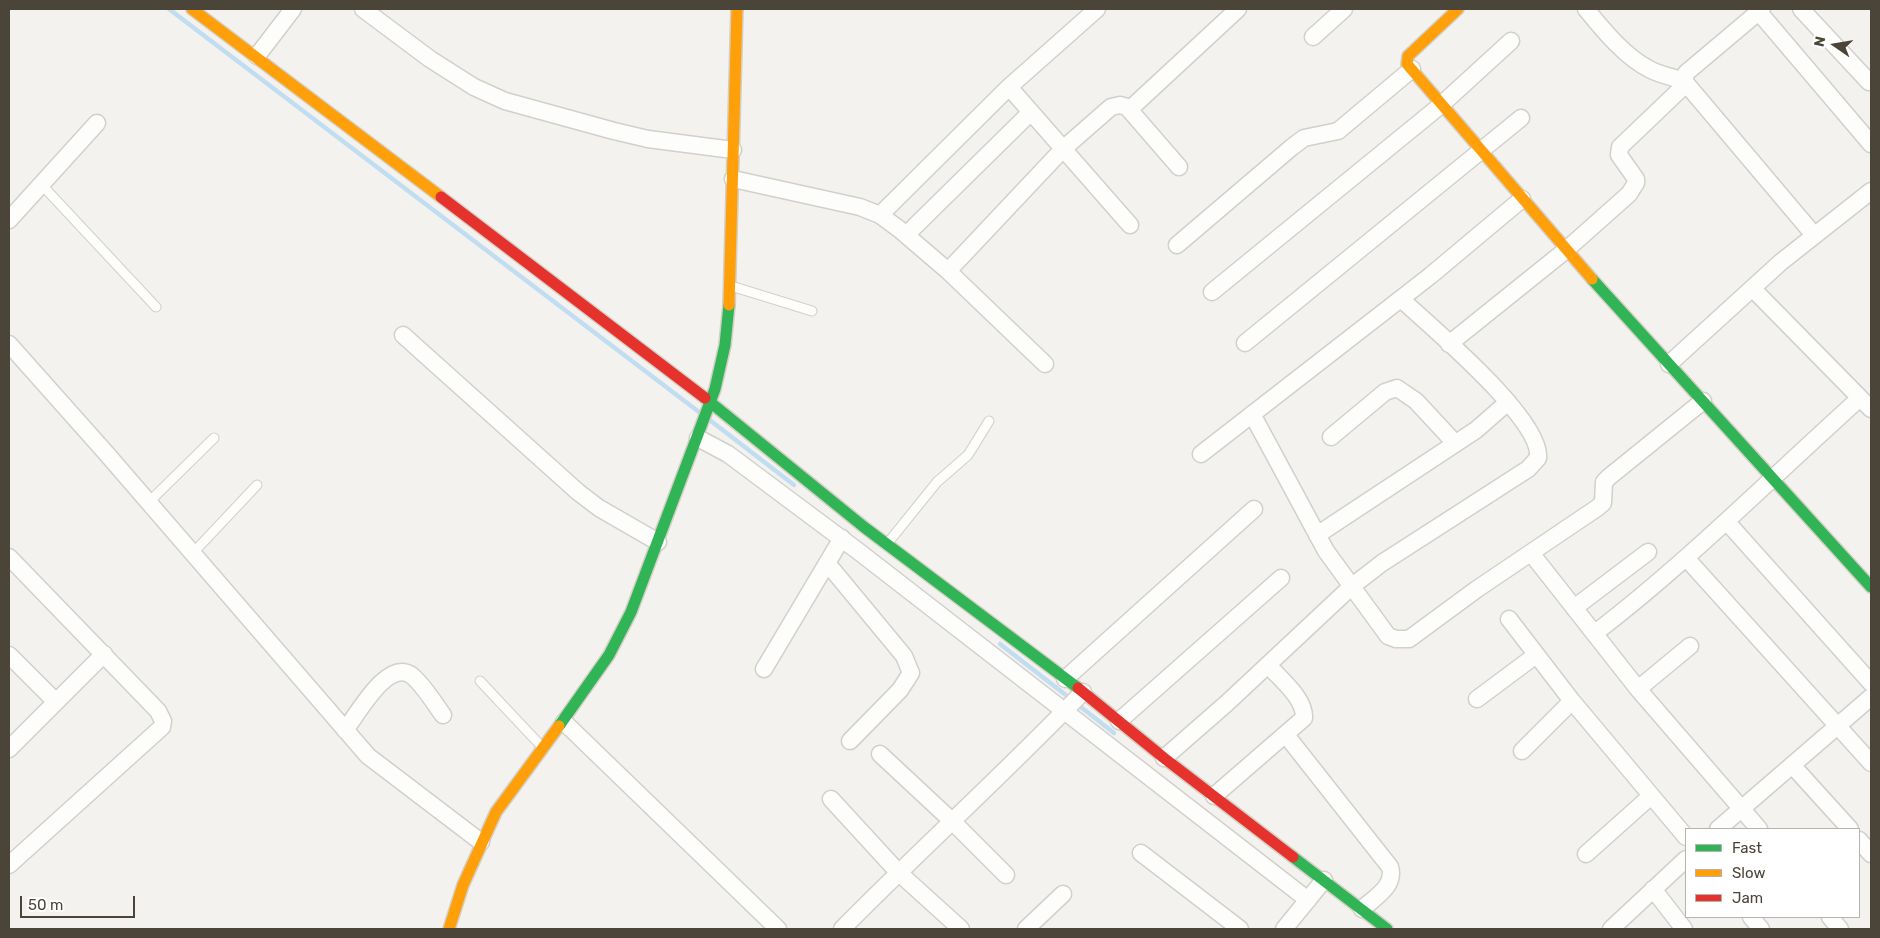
<!DOCTYPE html>
<style>
body{margin:0}
#map{position:relative;width:1880px;height:938px;overflow:hidden;background:#f4f2ee;font-family:Rubik,sans-serif}
canvas{display:block}
.frame{position:absolute;inset:0;border:10px solid #4b4439;pointer-events:none}
.legend{position:absolute;left:1685px;top:828px;width:175px;height:90px;box-sizing:border-box;background:#fff;border:1px solid #b7b4b0;margin:0;padding:6px 9px;list-style:none;font-size:15px;color:#4b4439}
.legend li{display:flex;align-items:center;gap:10px;height:25px}
.legend b{width:25px;border:1px solid #b7b4b0}
.north{position:absolute;left:1810px;top:20px;width:50px;height:50px;-webkit-text-stroke:4px #fff;paint-order:stroke;rotate:283deg;font-size:14px;font-weight:700;line-height:20px;text-align:center;color:#4b4439}
.north::after{content:'';display:block;margin:auto;width:18px;height:22px;background:#4b4439;clip-path:polygon(50% 0,100% 100%,50% 72%,0 100%)}
.scale{position:absolute;left:20px;top:896px;width:115px;height:22px;box-sizing:border-box;border:2px solid #4b4439;border-top:0;padding-left:6px;font-size:15px;line-height:18px;white-space:nowrap;color:#4b4439;-webkit-text-stroke:4px #fff;paint-order:stroke}
</style>
<div id="map">
<canvas width="1880" height="938"></canvas>
<div class="frame"></div>
<ul class="legend">
<li><b style="height:6px;background:#30b455"></b>Fast</li>
<li><b style="height:6px;background:#ff9f0a"></b>Slow</li>
<li><b style="height:6px;background:#e5322d"></b>Jam</li>
</ul>
<div class="north">N</div>
<div class="scale">50 m</div>
</div>
<script>
const ctx = document.querySelector('canvas').getContext('2d');
ctx.lineJoin = 'round';
function strokePath(path, color, width, dash) { ctx.strokeStyle = color; ctx.lineWidth = width; ctx.lineCap = dash ? 'butt' : 'round'; ctx.setLineDash(dash || []); ctx.stroke(path); }
const stream = new Path2D(`
 M169 9 699 412
 M711 421 794 485
 M1000 644 1071 699
 M1077 704 1114 733`);
const lane = new Path2D(`
 M41 184 156 307
 M731 286 812 311
 M149 502 214 438
 M887 544 937 482 968 455 989 421
 M193 553 257 485
 M480 681 543 748`);
const street = new Path2D(`
 M363 9 430 59 474 87 505 101 614 131 648 139 733 150
 M1586 9C1603 30 1626 58 1651 70 1661 75 1673 77 1684 81
 M1762 9 1686 73 1684 81 1814 235
 M1801 9 1869 82
 M1758 11 1871 144
 M1313 37 1344 9
 M257 56 293 9
 M1009 87 1130 225
 M1130 109 1238 9
 M733 179 860 207 880 215 899 229 948 271 1045 364
 M880 215 1009 87 1097 9
 M9 220 97 123
 M906 235 1031 112
 M1177 245 1292 147 1304 138 1338 131 1412 69
 M948 271 1063 149 1111 107 1120 105 1127 107 1179 167
 M1752 288 1871 409
 M1212 292 1441 105 1511 41
 M403 335 578 492 599 508 658 542
 M1245 343 1521 118
 M9 344 106 453 368 756 481 842
 M1449 344 1566 250 1629 194 1636 183V179L1619 155 1620 147 1686 84
 M1669 364 1781 262 1871 191
 M1252 414 1326 551 1388 636 1396 639H1409L1477 589 1597 508 1603 503 1604 482 1609 477 1703 401
 M1331 437 1385 392 1397 388 1416 401 1455 443
 M698 438 728 454 858 551 1308 900
 M1201 454 1430 276 1522 199
 M1727 522 1871 683
 M1317 535 1476 430 1508 402
 M1531 553 1638 689 1759 829
 M9 557 158 711 163 721 162 727 9 865
 M1687 559 1871 763
 M827 563 904 656 911 673 900 690 850 741
 M1574 608 1648 552
 M1509 619 1572 701 1686 837
 M1595 633C1689 561 1772 477 1860 398
 M9 655 55 701
 M764 669 842 538
 M1065 679 1254 509
 M1638 689 1690 646
 M1477 699 1536 655
 M1119 721 1281 578
 M564 722 778 929
 M345 730C358 714 387 659 411 675 423 684 434 703 443 715
 M1286 735 1390 867C1396 886 1374 898 1362 909
 M9 749 104 654
 M1522 751 1572 701
 M880 754 953 822 1006 875
 M1164 758 1227 703 1351 587 1382 563 1528 469 1538 458C1543 420 1430 326 1401 299
 M1792 765 1850 829
 M1214 796 1304 718C1305 698 1280 679 1268 665
 M831 799 898 872 961 929
 M1718 829 1871 697
 M1859 840 1871 854
 M1141 853 1240 929
 M1586 854 1651 796
 M1653 889 1684 929
 M1751 917 1761 929
 M1830 917 1840 929
 M842 929C921 849 1005 773 1083 692
 M1026 929 1063 894
 M1284 929 1324 880
 M1611 929 1686 859`);
const fast = new Path2D(`
 M1592 279 1871 587
 M705 398 864 527 1078 688
 M559 726 609 655 631 612 715 389 725 345 729 305
 M1293 857 1387 929`);
const slow = new Path2D(`
 M192 9 441 197
 M1458 9 1408 56 1407 64 1592 279
 M729 305 737 9
 M449 929 463 885 496 812 559 726`);
const jam = new Path2D(`
 M441 197 705 398
 M1078 688 1164 758 1293 857`);
strokePath(stream, '#c0ddf1', 4.5);
strokePath(lane, '#d2d0cb', 11);
strokePath(street, '#d2d0cb', 19);
strokePath(fast, '#d3cfc5', 14);
strokePath(slow, '#d3cfc5', 14);
strokePath(jam, '#d3cfc5', 14);
strokePath(lane, '#fdfdfc', 9);
strokePath(street, '#fdfdfc', 16);
strokePath(fast, '#30b455', 11);
strokePath(slow, '#ff9f0a', 11);
strokePath(jam, '#e5322d', 11);
</script>
